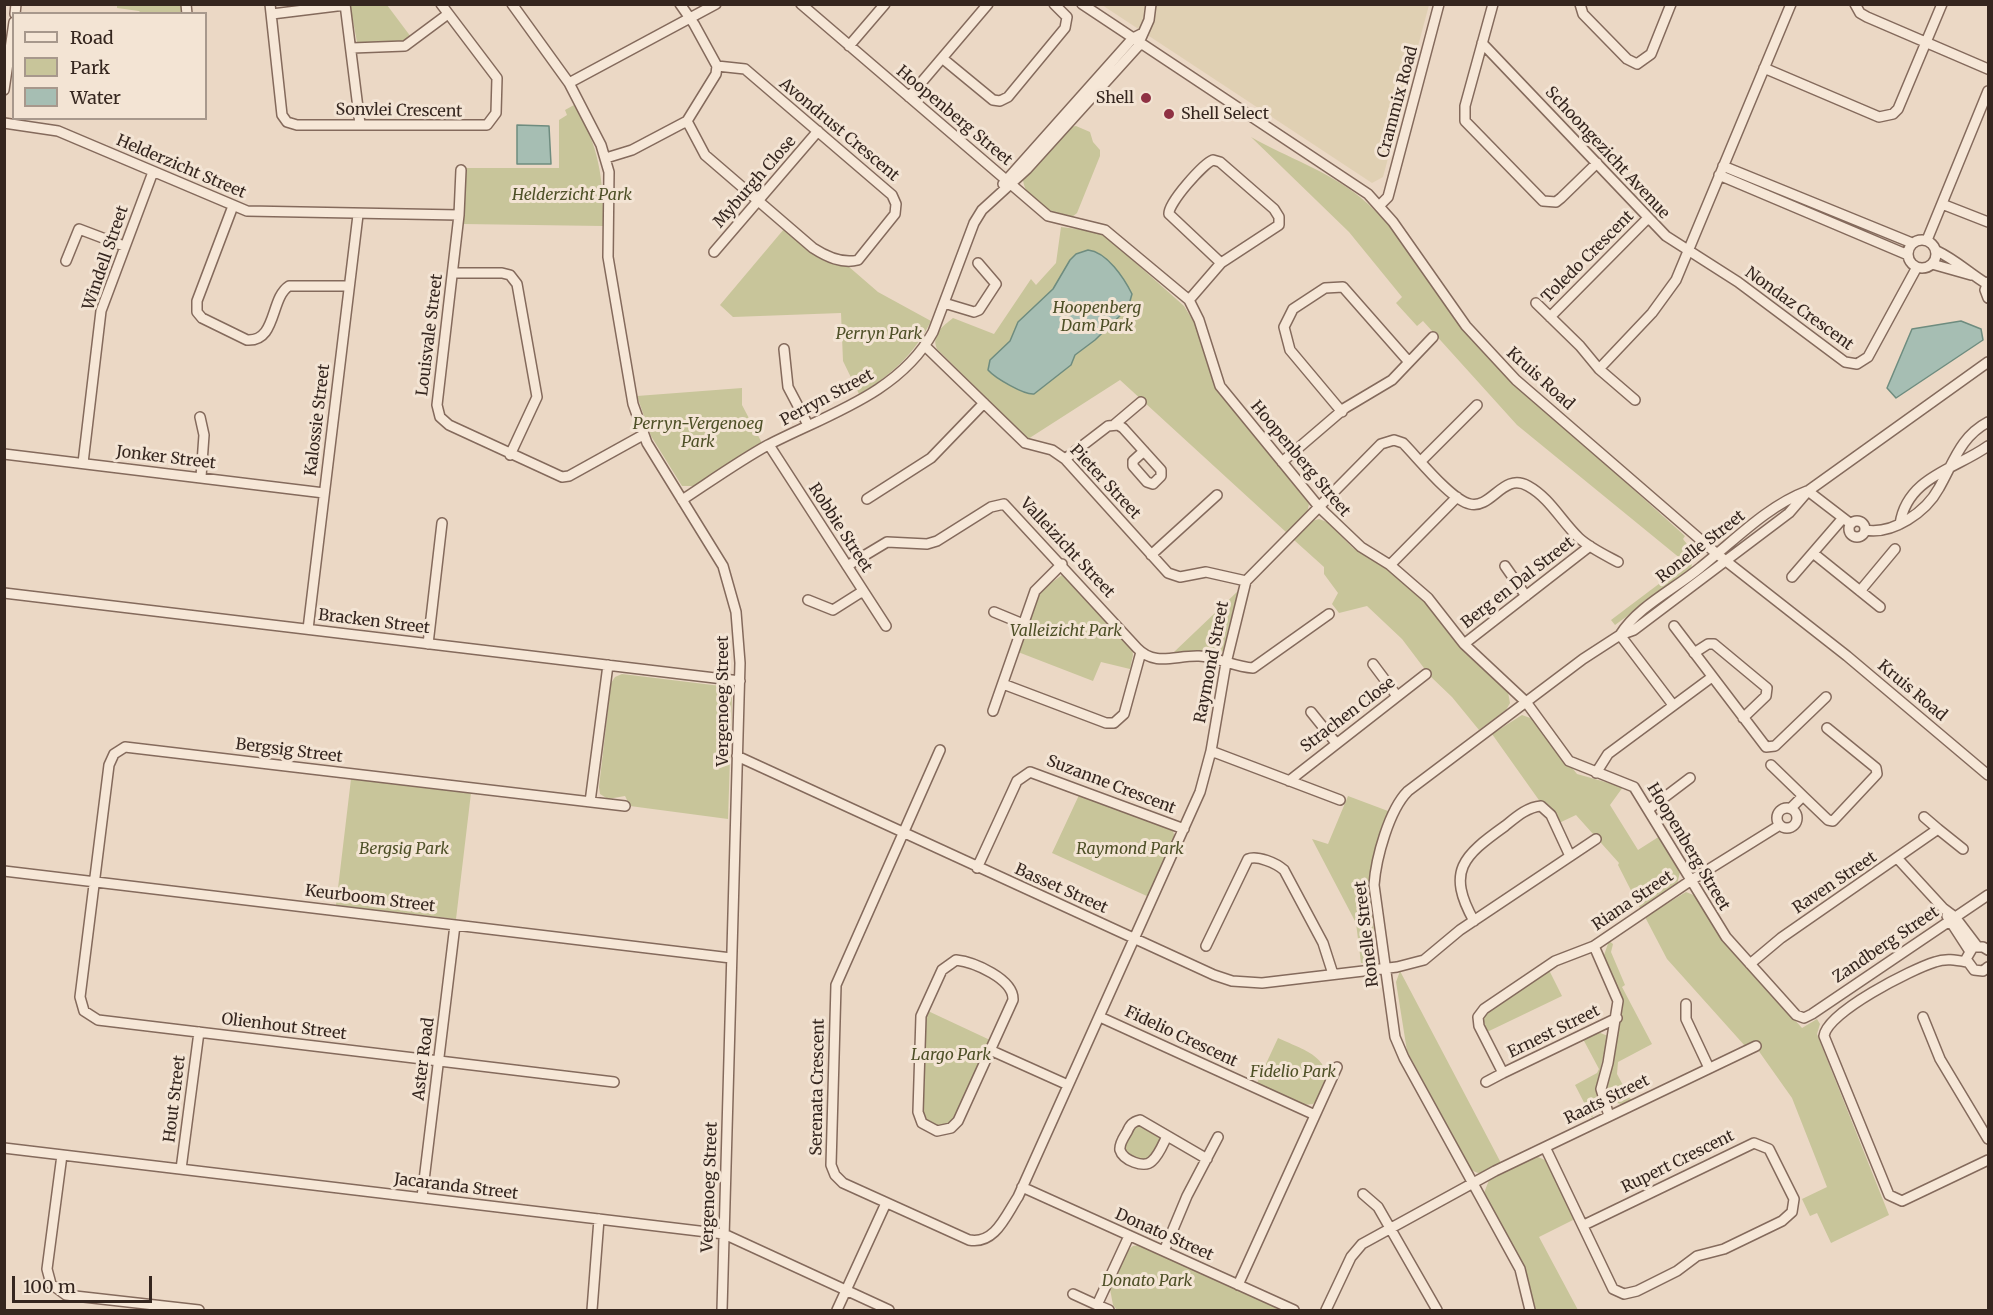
<!DOCTYPE html>
<style>
body{margin:0}
#map{position:relative;width:1993px;height:1315px;overflow:hidden;background:#ebd8c5;font-family:Merriweather,serif}
canvas{display:block}
.frame{position:absolute;inset:0;border:6px solid #35261f;pointer-events:none}
.legend{position:absolute;left:12px;top:12px;width:195px;height:108px;box-sizing:border-box;background:#f3e4d4;border:2px solid #a7988c;margin:0;padding:8px 10px;list-style:none;font-size:18px;color:#35261f}
.legend li{display:flex;align-items:center;gap:12px;height:30px}
.legend b{width:30px;border:2px solid #a7988c}
.scale{position:absolute;left:12px;top:1276px;width:140px;height:27px;box-sizing:border-box;border:3px solid #35261f;border-top:0;padding-left:8px;font-size:18px;line-height:21px;white-space:nowrap;color:#35261f;-webkit-text-stroke:4px #f3e4d4;paint-order:stroke}
</style>
<div id="map">
<canvas width="1993" height="1315"></canvas>
<div class="frame"></div>
<ul class="legend">
<li><b style="height:8px;background:#f6e7d7"></b>Road</li>
<li><b style="height:16px;background:#c8c59a"></b>Park</li>
<li><b style="height:16px;background:#a6beb3"></b>Water</li>
</ul>
<div class="scale">100 m</div>
</div>
<script>
const ctx = document.querySelector('canvas').getContext('2d');
ctx.lineJoin = 'round';
function paint(path, color) { ctx.fillStyle = color; ctx.fill(path, 'evenodd'); }
function strokePath(path, color, width, dash) { ctx.strokeStyle = color; ctx.lineWidth = width; ctx.lineCap = dash ? 'butt' : 'round'; ctx.setLineDash(dash || []); ctx.stroke(path); }
function write(font, color, halo, rows, align = 'center') {
  ctx.font = font + ' Merriweather,serif'; ctx.lineWidth = 6; ctx.setLineDash([]); ctx.textBaseline = 'middle'; ctx.strokeStyle = halo; ctx.fillStyle = color; for (const [text, x, y, turn = 0] of rows) {
    ctx.save(); ctx.translate(x, y); ctx.rotate((+turn || 0) * Math.PI / 180); ctx.textAlign = isNaN(turn) ? turn : align; if (halo) ctx.strokeText(text, 0, 0); ctx.fillText(text, 0, 0); ctx.restore();
  }
}
const farmland = new Path2D(`
 M1102 5H1429L1383 177 1372 183Z`);
const green = new Path2D(`
 M117 5H182L183 13H141L139 11 117 8Z
 M350 5H387L411 37 404 42H357Z
 M574 105C599 144 604 180 603 226L463 224 465 168H559V120L567 115 565 110Z
 M1076 126 1090 132 1093 142 1100 150V156L1077 213 1072 217C1054 215 1025 201 1023 180L1070 127Z
 M1251 137C1286 157 1328 171 1360 197 1410 238 1444 308 1488 358L1685 536 1683 539 1694 553 1691 569 1615 625 1611 620 1680 568 1681 559 1517 425 1423 321 1417 326 1396 303 1402 297 1349 232Z
 M1061 227 1101 232 1184 306 1197 327 1218 390 1309 504 1307 513 1287 533 1120 380 1028 439 937 349C931 334 942 327 953 318L994 334 1031 279 1036 285 1056 263Z
 M784 229 848 266 878 292 931 321C915 353 890 377 859 394L843 361 841 313 733 317 720 305Z
 M742 388V405L762 443 694 486H682L651 436 637 396Z
 M1319 519 1327 522 1353 548 1386 567 1435 610 1464 652 1508 692 1510 703 1506 710 1479 730 1452 697 1430 676 1402 639 1367 606 1339 613 1332 604 1338 593 1324 574V567L1294 540 1312 521Z
 M1062 575 1132 647 1133 655 1130 669 1101 662 1093 681 1018 652 1040 591Z
 M1238 591 1223 651 1217 655 1177 656 1174 652Z
 M622 674 721 686 729 690 732 699 728 819 630 806 625 796 608 799 600 794 599 787 611 683 615 677Z
 M1522 715 1533 719 1577 774 1623 787 1610 805 1638 850 1660 836 1680 872 1677 885 1641 910 1618 865 1619 863 1576 815 1559 823 1541 803 1492 734Z
 M351 779 471 793 456 919 336 905Z
 M1080 793 1173 831 1175 838 1149 897 1052 853Z
 M1348 796 1388 811 1369 877 1376 955 1370 962 1361 963 1356 923 1312 839 1328 844Z
 M1686 892 1696 896 1719 935 1802 1028 1817 1019 1820 1024 1817 1034 1889 1215 1831 1243 1817 1213 1810 1216 1802 1199 1827 1187 1792 1098 1758 1050 1755 1041 1745 1046 1667 959 1645 917Z
 M1609 941 1613 944 1611 952 1625 985 1622 987 1652 1044 1618 1062 1617 1074 1631 1100 1621 1104 1610 1101 1605 1092 1623 1007 1604 955Z
 M1549 970 1562 996 1487 1032 1483 1018 1487 1012Z
 M1400 971 1501 1163C1490 1169 1480 1179 1470 1168L1407 1051 1396 982Z
 M928 1011 990 1040 954 1119C943 1131 929 1127 922 1113L925 1018Z
 M1598 1032 1608 1036 1596 1088 1598 1107 1592 1118 1575 1085 1597 1073 1599 1069 1583 1039Z
 M1278 1038C1301 1049 1337 1058 1322 1089 1319 1095 1318 1100 1313 1104L1304 1105 1257 1083Z
 M1141 1123 1161 1139 1151 1158 1144 1162 1127 1155 1123 1147 1132 1127Z
 M1536 1156 1547 1161 1575 1219 1539 1237 1578 1310H1536L1522 1262 1484 1193 1489 1180Z
 M1139 1245 1277 1308 1275 1310H1117L1113 1305 1110 1289 1127 1251 1133 1246Z`);
const water = new Path2D(`
 M517 125 549 126 551 164H517Z
 M1088 250C1107 252 1124 278 1132 294L1128 308 1095 340 1075 355 1071 365 1034 394C1024 395 995 378 988 370L990 360 1010 341 1018 322 1053 289 1070 260 1076 254Z
 M1961 321 1981 329 1983 340 1896 398 1887 388 1912 329Z`);
const minor = new Path2D(`
 M186 4 187 14
 M270 4 282 115 287 122 297 125H487L496 113 497 78 441 4
 M345 4 360 124
 M512 4 569 83 601 145 609 172 608 257 633 404 647 443 723 566 736 612 740 663 722 1310
 M801 4 1048 216 1105 230 1189 300 1199 320 1220 386 1319 507 1361 547 1390 565 1428 598 1464 644 1526 702 1569 761 1634 787 1726 937 1796 1015 1804 1018 1812 1014 1988 895
 M1082 4 1368 194 1393 222 1466 326 1516 380 1717 554 1847 656 1988 775
 M1493 4 1465 106V121L1543 201 1556 202 1561 198 1597 163
 M1580 4 1583 14 1627 59 1637 64 1651 54 1671 4
 M1855 4 1860 13 1867 17 1988 69
 M15 14 16 4
 M272 14 345 5
 M1141 38 1149 20 1151 4
 M1482 43 1666 236 1738 282 1845 362 1857 364 1868 357 1917 267
 M849 46 885 4
 M352 48 405 46 448 14
 M942 58 993 100 1000 101 1008 97 1065 28 1067 17 1054 4
 M1764 68 1879 117 1893 114 1898 109 1942 4
 M569 83 716 4
 M4 90 14 22
 M909 97 988 4
 M687 121 705 155 813 248C827 257 842 264 858 260L895 214 896 204 892 195 745 69 717 66
 M4 123 58 131 247 211 459 215
 M606 158 632 150 687 121 716 74 717 66 694 24 680 4
 M1723 166 1912 243
 M461 170 459 215 437 405 440 417 449 425 562 477 569 476 643 435
 M1719 175 1908 255
 M1003 184 1133 38 1141 34
 M1942 204 1988 222
 M1380 205 1388 197 1439 4
 M233 206 197 301V312L202 318 247 340C277 342 270 298 289 286H349
 M1908 254a14 14 0 1 1 28 0a14 14 0 1 1-28 0Z
 M1927 240 1988 91
 M1937 251C1956 260 1969 273 1987 284
 M714 252 818 131
 M66 261 79 229 124 246
 M1932 264 1971 275
 M453 273H502L510 275 517 284 537 397 510 455
 M1988 282 1985 290 1988 298
 M1189 300 1221 263 1279 225V217L1274 209 1220 162 1213 160C1203 164 1168 203 1169 214L1221 263
 M944 303 974 312 979 310 996 284 978 263
 M1536 303 1580 346 1599 369 1635 400
 M1550 317 1648 218
 M925 346 1025 443 1052 450 1065 459 1168 573 1180 577 1206 572 1246 581
 M784 349 788 387 808 425
 M1599 369 1652 313 1676 280 1791 4
 M1342 412 1290 350 1284 327 1293 309 1325 288 1343 287 1409 362
 M200 417 204 435 201 477
 M1115 424 1141 402
 M769 445 886 626
 M4 454 324 493
 M1065 459 1108 426 1118 425 1123 428 1161 470V476L1153 484 1147 482 1133 466V461L1144 451
 M1421 461 1477 405
 M1282 462 1345 408 1392 380 1433 337
 M83 463 101 311 153 172
 M1808 491 1851 524
 M867 499 931 458 984 403
 M682 500C711 481 739 461 768 445 826 415 900 393 933 332L974 223 982 210 1027 169 1141 43
 M1849 529a8 8 0 1 1 16 0a8 8 0 1 1-16 0Z
 M1900 524C1907 477 1956 469 1988 446
 M1865 530C1893 535 1926 512 1939 488 1954 462 1960 437 1988 422
 M1813 553 1880 607
 M1151 555 1217 495
 M1390 565 1457 497
 M847 566 887 542 927 544 937 541 991 507 1004 504 1137 648C1155 667 1176 655 1199 656 1217 657 1235 667 1253 668L1329 614
 M1505 566 1526 596
 M1792 577 1843 518
 M1860 591 1895 549
 M4 593 740 681
 M808 600 833 610 863 591
 M994 612 1023 624
 M1674 626 1766 747 1775 746 1826 697
 M308 629 358 215
 M1620 635C1638 606 1675 589 1701 567 1734 541 1767 506 1807 491
 M1620 635 1673 705
 M428 644 442 523
 M1464 644 1590 546
 M1694 653 1708 644H1714L1767 688 1766 696 1743 718
 M1373 664 1397 696
 M1003 684 1106 723H1114L1124 714 1141 652
 M993 711 1035 591 1062 564
 M1311 712 1336 743
 M940 750 836 985 831 1165 835 1175 843 1183 969 1240C995 1245 1006 1215 1018 1197L1200 792 1211 751 1226 663 1246 581 1381 444 1394 440 1403 443C1418 458 1451 500 1470 504 1492 509 1503 472 1528 486 1550 498 1561 521 1579 538 1590 548 1605 555 1618 562
 M1211 751 1340 800
 M737 756 1214 975 1232 981 1262 983 1397 967 1424 960 1460 930 1596 839
 M1771 765 1803 796 1791 808
 M1596 773 1608 754 1712 677
 M1289 781 1426 674
 M1803 796 1828 820 1833 821 1877 774 1876 768 1827 728
 M590 802 608 665
 M1777 818a10 10 0 1 1 20 0a10 10 0 1 1-20 0Z
 M1649 809 1690 778
 M1924 817 1938 829
 M1898 859 1943 908 1955 917 1977 946
 M977 868 1017 781 1030 772 1184 829
 M4 871 731 958
 M1947 916 1969 950
 M1474 921C1446 871 1463 856 1505 826 1515 818 1527 807 1541 806L1551 815 1570 856
 M1206 946 1248 859C1257 855 1276 863 1284 870L1323 943 1333 974
 M1594 946 1555 961 1484 1009 1478 1017 1479 1026 1503 1073 1617 1018
 M1988 950 1983 947H1973L1966 959 1974 970 1983 971 1988 967
 M956 960C974 962 1014 979 1013 1000L958 1121 951 1128 937 1131 922 1123 918 1112 921 1016 942 970Z
 M1967 962C1956 960 1945 958 1935 962 1912 969 1827 1012 1824 1036L1889 1195 1902 1201 1988 1160
 M1750 964 1781 938 1938 829 1963 849
 M1686 1004V1019L1709 1068
 M1100 1017 1315 1115
 M1923 1017 1940 1059 1988 1139
 M990 1050 1068 1085
 M614 1082 98 1020 84 1011 80 997 109 765 114 754 125 747 625 806
 M1486 1082 1503 1073
 M1609 1116 1601 1089 1608 1063 1618 1001 1594 946 1690 881 1780 825
 M1167 1136C1163 1144 1159 1155 1152 1161 1144 1169 1123 1160 1120 1150 1119 1144 1124 1137 1127 1132 1130 1125 1132 1122 1140 1120L1207 1159
 M1545 1147 1613 1289 1624 1294 1637 1291 1677 1271 1697 1256 1724 1249 1782 1221 1792 1212 1794 1199 1769 1149 1754 1143 1584 1225
 M4 1148 724 1234 889 1310
 M62 1155 47 1269 51 1284 66 1295 199 1310
 M181 1169 199 1032
 M1022 1187 1294 1310
 M1363 1194 1378 1207 1437 1310
 M422 1197 455 925
 M1164 1251 1187 1196 1218 1137
 M1238 1285 1337 1067
 M1073 1294 1097 1305 1129 1236
 M1097 1305 1109 1310
 M592 1310 599 1219
 M837 1310 886 1203
 M1326 1310 1351 1257 1362 1244 1495 1171 1756 1046
 M1530 1310 1520 1269 1404 1058 1395 1037 1374 885C1376 858 1389 810 1408 791L1583 659 1620 635 1634 630 1789 513 1808 491 1988 362`);
const markers = [
 [1146,98,6,"#8f3143"],
 [1169,114,6,"#8f3143"]
];
const poiNames = [
 ["Shell",1134,98],
 ["Shell Select",1181,114,"left"]
];
const streetNames = [
 ["Crammix Road",1398,102,-75],
 ["Sonvlei Crescent",399,111,1],
 ["Hoopenberg Street",954,116,40],
 ["Avondrust Crescent",839,130,40],
 ["Schoongezicht Avenue",1607,153,47],
 ["Helderzicht Street",181,167,23],
 ["Myburgh Close",755,182,-49],
 ["Toledo Crescent",1588,257,-45],
 ["Windell Street",106,258,-71],
 ["Nondaz Crescent",1799,309,36],
 ["Louisvale Street",430,335,-83],
 ["Kruis Road",1540,379,42],
 ["Perryn Street",827,398,-28],
 ["Kalossie Street",318,420,-83],
 ["Jonker Street",166,458,7],
 ["Hoopenberg Street",1300,459,50],
 ["Pieter Street",1105,482,47],
 ["Robbie Street",840,528,57],
 ["Ronelle Street",1701,547,-38],
 ["Valleizicht Street",1067,548,47],
 ["Berg en Dal Street",1518,583,-38],
 ["Bracken Street",374,622,7],
 ["Raymond Street",1212,662,-79],
 ["Kruis Road",1912,691,40],
 ["Vergenoeg Street",723,701,-90],
 ["Strachen Close",1348,715,-37],
 ["Bergsig Street",289,751,7],
 ["Suzanne Crescent",1111,785,21],
 ["Hoopenberg Street",1688,847,59],
 ["Raven Street",1835,883,-34],
 ["Basset Street",1061,889,24],
 ["Keurboom Street",370,899,7],
 ["Riana Street",1633,901,-34],
 ["Ronelle Street",1367,934,-97],
 ["Zandberg Street",1886,945,-34],
 ["Olienhout Street",284,1027,7],
 ["Ernest Street",1554,1032,-26],
 ["Fidelio Crescent",1181,1037,25],
 ["Aster Road",424,1059,-83],
 ["Serenata Crescent",818,1087,-89],
 ["Hout Street",175,1099,-83],
 ["Raats Street",1607,1100,-26],
 ["Rupert Crescent",1678,1162,-26],
 ["Jacaranda Street",456,1187,7],
 ["Vergenoeg Street",710,1187,-88],
 ["Donato Street",1164,1235,24]
];
const parkNames = [
 ["Helderzicht Park",572,195],
 ["Hoopenberg",1097,308],
 ["Dam Park",1097,326],
 ["Perryn Park",879,334],
 ["Perryn-Vergenoeg",698,424],
 ["Park",698,442],
 ["Valleizicht Park",1066,631],
 ["Bergsig Park",404,849],
 ["Raymond Park",1130,849],
 ["Largo Park",951,1055],
 ["Fidelio Park",1293,1072],
 ["Donato Park",1147,1281]
];
paint(farmland, '#e0d0b3');
paint(green, '#c8c59a');
paint(water, '#a6beb3');
strokePath(water, '#6e8c7f', 1.5);
strokePath(minor, '#846a5c', 12);
strokePath(minor, '#f6e7d7', 9);
for (const [x, y, r, color] of markers) { const dot = new Path2D(); dot.arc(x, y, r, 0, 2 * Math.PI); ctx.fillStyle = color; ctx.fill(dot); strokePath(dot, '#f3e4d4', 2); }
write('16px', '#35261f', '#f3e4d4', poiNames, 'right');
write('16px', '#35261f', '#f3e4d4', streetNames);
write('italic 16px', '#4e5027', '#f3e4d4', parkNames);
</script>
